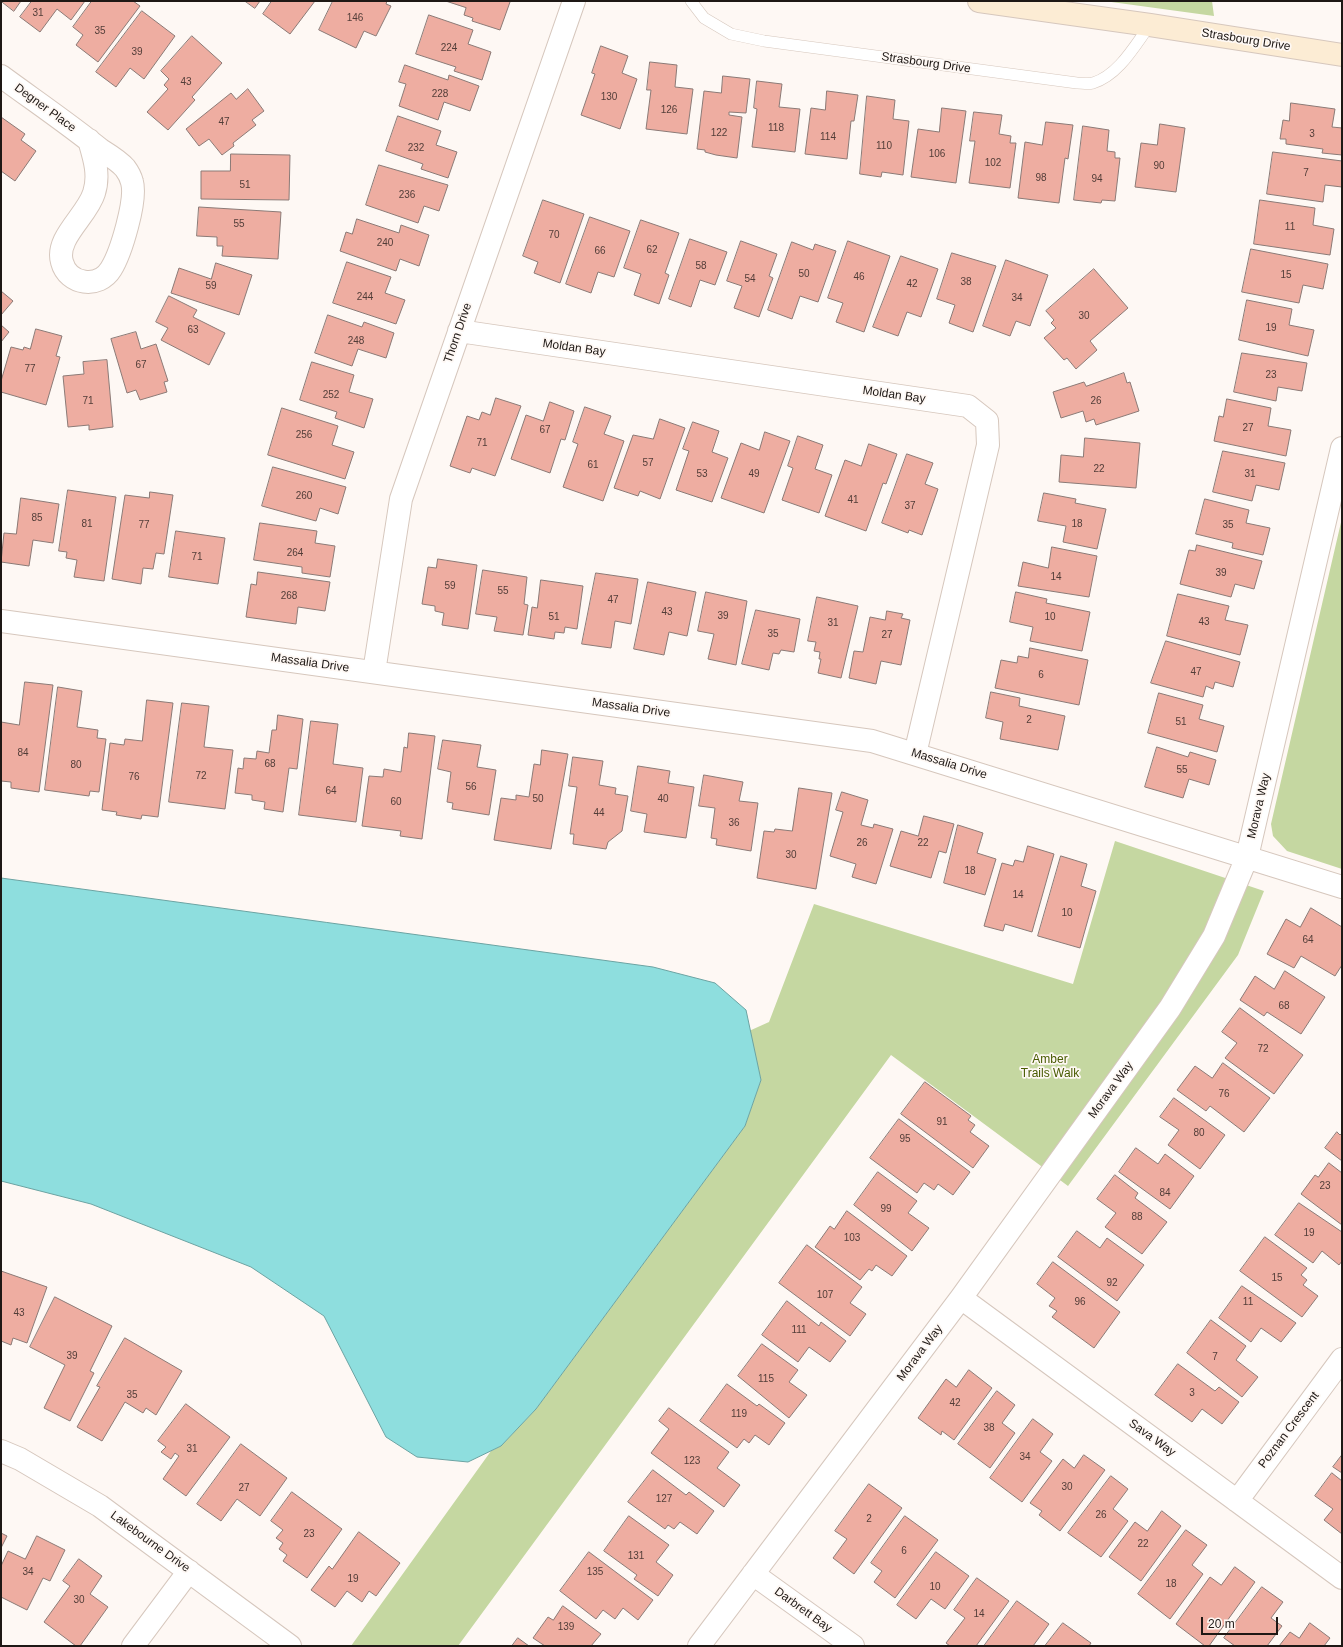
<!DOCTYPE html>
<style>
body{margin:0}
#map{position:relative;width:1343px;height:1647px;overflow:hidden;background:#fef8f4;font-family:Arial,sans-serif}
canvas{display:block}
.frame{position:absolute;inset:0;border:2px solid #1e1815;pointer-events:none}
.scale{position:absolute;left:1201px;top:1617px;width:77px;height:18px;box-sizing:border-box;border:2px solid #1e1815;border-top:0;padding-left:5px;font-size:12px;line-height:14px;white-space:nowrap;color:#1e1815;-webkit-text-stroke:3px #fef8f4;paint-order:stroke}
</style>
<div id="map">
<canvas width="1343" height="1647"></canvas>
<div class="frame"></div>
<div class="scale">20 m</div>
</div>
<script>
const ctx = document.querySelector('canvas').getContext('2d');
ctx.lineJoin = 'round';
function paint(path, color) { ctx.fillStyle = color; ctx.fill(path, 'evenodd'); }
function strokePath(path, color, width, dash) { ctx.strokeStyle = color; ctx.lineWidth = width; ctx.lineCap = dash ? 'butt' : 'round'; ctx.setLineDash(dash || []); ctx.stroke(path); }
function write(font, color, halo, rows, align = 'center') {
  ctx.font = font + ' Arial,sans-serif'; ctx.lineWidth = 3.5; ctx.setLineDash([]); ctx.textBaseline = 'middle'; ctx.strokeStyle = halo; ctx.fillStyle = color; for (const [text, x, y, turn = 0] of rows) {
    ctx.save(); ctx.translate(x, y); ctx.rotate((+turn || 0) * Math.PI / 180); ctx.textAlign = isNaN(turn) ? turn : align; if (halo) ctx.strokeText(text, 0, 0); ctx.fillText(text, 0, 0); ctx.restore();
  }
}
const green = new Path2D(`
 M1104 1H1212L1214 16Z
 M1342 518V869L1287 851 1273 836 1271 824Z
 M1115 841 1264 891 1238 955 1068 1186 891 1055 458 1646H351L491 1451 501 1446 536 1409 745 1126 761 1080 749 1031 769 1022 814 904 1073 984Z`);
const water = new Path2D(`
 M1 878 653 967 715 983 746 1010 761 1080 745 1126 536 1409 501 1446 468 1462 417 1457 386 1437 324 1316 251 1267 91 1204 1 1181Z`);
const building = new Path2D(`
 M1 1H21L14 11Z
 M32 1H85L71 20 57 9 40 32 20 17Z
 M92 1H133L140 6 98 62 76 45 83 35 73 27Z
 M245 1H260L255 8Z
 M272 1H315L290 34 263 14Z
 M333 1H387L386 4 391 6 376 36 364 31 356 48 319 30Z
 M446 1H508L510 2 500 30 472 21 473 18 464 15 466 8Z
 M142 11 175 36 144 79 130 68 116 87 96 72Z
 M429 15 473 30 468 44 491 52 482 80 454 71 456 67 416 54Z
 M192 36 222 63 192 97 195 100 168 130 147 112 168 89 164 85 169 79 161 71Z
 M601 46 628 56 622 73 637 79 620 129 581 115 595 74 592 73Z
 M650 62 677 65 675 87 693 89 687 134 646 129 651 90H647Z
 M405 65 448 80 449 75 479 86 470 111 444 102 438 120 399 106 406 84 399 82Z
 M723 76 750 79 746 113 729 112V115L742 117 737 158 716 155 705 152V150L697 149 704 91 721 93Z
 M757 81 782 84 779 107 800 109 795 152 752 147 757 109 754 108Z
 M248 89 264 111 252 120 256 125 233 143 234 146 222 155 209 139 199 146 186 129 231 93 236 99Z
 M827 91 858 95 854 121H851L847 159 805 154 811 108 825 110Z
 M867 96 895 100 893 119 909 121 903 175 882 172 881 177 860 174Z
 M1291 103 1335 109 1332 127 1342 128V155L1322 153 1323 149 1286 144V139H1280L1283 120 1289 121Z
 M942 108 966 111 956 183 911 177 918 129 939 132Z
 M974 112 1002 115 999 134 1011 136 1010 143H1016L1010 188 969 183 975 141H970Z
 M398 116 441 131 436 145 457 152 448 178 421 169 423 164 386 151Z
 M1 117 25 134 21 140 36 151 15 181 1 171Z
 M1046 122 1073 125 1068 159 1065 158 1059 203 1018 198 1025 142 1042 145Z
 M1160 124 1185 128 1176 192 1135 187 1141 143 1157 145Z
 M1083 126 1109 130 1107 151 1115 152V158H1120L1115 201 1102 200 1101 203 1074 200Z
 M1273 152 1342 161V187L1325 185 1323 202 1267 194Z
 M231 154 290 155 289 200 201 199V171H230Z
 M379 165 448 185 439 211 424 206 418 223 366 205Z
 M543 200 584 214 560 283 534 273 538 262 523 256Z
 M1260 200 1315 208 1313 225 1334 229 1330 255 1254 244Z
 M199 207 281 212 278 259 222 256 223 246H217V237L197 236Z
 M590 217 630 231 614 277 598 272 591 293 566 284Z
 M357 219 399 233 401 225 429 235 419 266 400 259 396 271 340 251 346 232 352 234Z
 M641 220 679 233 665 273 669 275 659 304 634 295 641 274 624 268Z
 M690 239 727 252 715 285 700 280 691 307 669 299Z
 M741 241 777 254 769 276 773 278 759 317 734 308 742 286 727 281Z
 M848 241 890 256 864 332 836 322 843 303 828 298Z
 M792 242 813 250 815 244 836 251 818 302 800 296 792 319 768 310Z
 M1251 249 1328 264 1323 289 1303 285 1299 303 1242 292Z
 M952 253 996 266 973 332 949 323 955 305 937 299Z
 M901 256 938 269 921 317 907 312 898 336 873 327Z
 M1006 260 1048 275 1030 326 1016 321 1010 336 983 326Z
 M347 262 391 277 385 293 405 300 396 324 333 303Z
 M216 263 252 275 239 315 171 293 179 268 211 279Z
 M1094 269 1128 308 1090 341 1097 350 1076 369 1067 358 1064 360 1044 338 1056 328 1051 323 1054 320 1046 311Z
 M1 291 13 301 1 315Z
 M169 296 197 310 193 317 225 333 209 365 161 340 168 328 156 322Z
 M1247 300 1292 309 1289 325 1314 330 1308 356 1239 340Z
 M328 315 362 327 364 322 394 333 386 358 358 349 352 366 315 353Z
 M1 325 9 332 1 342Z
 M36 329 62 336 56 356 60 357 46 405 1 392V381L11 347 23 350 24 347 30 349Z
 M136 332 141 349 156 344 168 381 164 382 167 392 140 400 136 390 127 393 111 339Z
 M1242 353 1307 363 1302 391 1278 387 1276 401 1234 392Z
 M107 360 113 427 89 430V425L68 427 63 376 84 374 83 362Z
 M312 362 354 375 349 392 373 399 364 428 335 418 337 412 300 400Z
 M1124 373 1127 383 1130 382 1139 411 1096 425 1094 419 1086 422 1083 411 1061 418 1053 392 1084 382 1086 386Z
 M496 398 521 406 495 476 472 468 470 473 450 466 467 416 479 420 482 412 490 415Z
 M1227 399 1271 408 1268 426 1291 430 1286 456 1214 441 1219 416 1223 417Z
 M550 402 574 411 565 440 561 439 550 473 511 459 526 415 543 421Z
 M585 407 611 416 604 434 624 441 603 501 563 487 578 444 573 442Z
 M282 408 338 426 332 445 354 452 345 479 268 455Z
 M660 419 685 428 660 499 640 491 638 496 614 488 633 435 653 439Z
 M693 422 719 431 712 452 728 458 712 502 676 490 689 451 683 449Z
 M765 432 790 441 764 513 721 498 741 443 759 450Z
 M798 436 823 445 815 469 832 475 819 513 782 500 793 468 788 466Z
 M1085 438 1140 443 1136 488 1059 482 1061 455 1083 457Z
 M869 444 897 454 886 484 883 483 866 531 825 516 845 460 861 466Z
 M1223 451 1285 463 1279 490 1256 485 1252 501 1213 492Z
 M907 454 933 463 925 484 938 489 922 535 909 530 908 533 882 523Z
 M273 467 346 487 338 514 320 508 316 521 262 506Z
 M68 490 116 497 104 581 74 577 77 560 66 558 67 552 59 551Z
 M150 492 173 495 164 554 156 553 153 569 143 568 141 584 112 579 125 495 149 498Z
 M1044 493 1076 499 1075 503 1106 509 1097 549 1063 542 1066 526 1038 521Z
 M21 498 59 504 53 543 33 540 29 566 1 562 4 533 16 534Z
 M1205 499 1249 510 1246 523 1270 528 1263 555 1232 548 1233 543 1196 534Z
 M260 523 317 531 315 543 335 546 330 577 302 573V567L254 560Z
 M176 531 225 538 218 584 169 577Z
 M1197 545 1262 561 1254 589 1235 584 1231 597 1180 584 1189 550 1195 551Z
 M1052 547 1097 556 1089 597 1018 586 1023 562 1048 568Z
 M438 559 477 565 468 629 442 625 444 613 435 611V606L422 604 428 567 436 568Z
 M483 570 527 577 524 604 528 605 523 635 494 631 497 617 476 614Z
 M258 572 330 582 325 611 298 607 296 624 246 617 251 584 256 585Z
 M596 573 638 579 631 624 615 621 611 648 582 644Z
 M541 580 583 586 577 629 565 627 564 633 555 632 554 639 528 635 532 607 537 608Z
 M648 582 696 592 687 636 669 632 664 655 634 649Z
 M706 592 747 601 736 665 708 659 714 634 698 631Z
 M1016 592 1047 599 1046 603 1090 612 1082 651 1030 641 1033 627 1010 622Z
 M1178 594 1229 606 1225 620 1248 625 1240 655 1167 636Z
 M817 597 858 606 841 678 818 673 821 659H819L820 652 814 651 816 642 808 641Z
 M756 610 800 619 794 652 781 650 779 654 773 653 769 670 742 664Z
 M887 611 903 614 901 618 910 620 901 665 881 661 876 684 849 678 854 651 863 652 870 617 885 620Z
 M1166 641 1240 662 1233 687 1215 682 1213 689 1206 686 1203 697 1151 683Z
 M1030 648 1088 660 1079 705 995 688 1001 660 1017 663 1018 656 1028 658Z
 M25 682 53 685 39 792 11 788V782L1 781V722L19 725Z
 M58 687 82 691 77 727 98 730 97 738 106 739 99 792 90 791 89 796 45 790Z
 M991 692 1020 698 1019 706 1065 716 1058 750 1000 739 1003 722 986 718Z
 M1159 693 1203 705 1199 719 1224 726 1217 752 1148 733Z
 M147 700 173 703 158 817 142 815 141 819 116 815 117 812 102 810 110 743 124 745 125 739 142 741Z
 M182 703 209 706 204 747 233 750 225 809 169 802Z
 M278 715 303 719 297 769 289 768 283 812 264 809 265 802 252 800V795L235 793 238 768 243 769 244 758 256 759 257 751 269 753 272 730H276Z
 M311 721 338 724 333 764 363 768 356 822 299 815Z
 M409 733 435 736 422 839 400 836 401 831 362 826 369 776 383 777 384 769 401 772 404 747 407 748Z
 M443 740 481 745 477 767 496 770 489 815 452 809 453 803 447 802 451 772 438 769Z
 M1157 747 1188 757 1190 752 1216 760 1209 785 1189 779 1183 798 1145 787Z
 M542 750 568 754 551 849 494 840 501 798 516 800V795L529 797 534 764 540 765Z
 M573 757 603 761 599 785 616 788 615 794 628 796 622 831 608 842 606 849 573 844 574 834H570L577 787 569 786Z
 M638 766 670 771 668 783 694 787 686 838 644 832 647 814 631 811Z
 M704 775 743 782 739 801 758 803 751 851 716 845 717 839 711 838 715 808 699 806Z
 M799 788 832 793 816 889 757 878 764 831 774 832 775 829 792 831Z
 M842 792 868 800 861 825 873 828 874 824 893 829 876 884 852 877 856 864 830 856 843 812 836 810Z
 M924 816 954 824 946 853 939 851 931 878 890 866 901 831 918 836Z
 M958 825 983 833 977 853 996 859 985 895 944 883Z
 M1028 846 1054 854 1032 932 1005 924 1003 931 984 926 1002 863 1013 866 1015 860 1023 862Z
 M1061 856 1087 864 1081 886 1096 891 1080 948 1038 936Z
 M1311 908 1342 927V965L1335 976 1301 956 1294 968 1267 954 1286 919 1300 927Z
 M1285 971 1325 997 1301 1034 1267 1012 1264 1016 1240 1000 1255 976 1274 989Z
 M1240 1008 1303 1055 1274 1094 1225 1058 1237 1043 1222 1032Z
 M1223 1063 1270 1098 1244 1132 1210 1106 1206 1111 1177 1090 1195 1066 1212 1078Z
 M925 1082 971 1116 968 1120 975 1125 970 1132 989 1146 973 1168 901 1114Z
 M1174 1098 1225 1135 1200 1169 1168 1145 1179 1130 1160 1117Z
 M899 1119 970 1172 953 1195 938 1184 934 1190 924 1183 917 1193 870 1158Z
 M1337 1132 1340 1135 1342 1133V1161L1325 1148Z
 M1136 1148 1158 1164 1165 1154 1194 1176 1170 1209 1119 1172Z
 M1329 1163 1342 1173V1225L1301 1194 1315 1175 1318 1177Z
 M878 1172 917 1201 908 1213 929 1228 912 1251 854 1205Z
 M1115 1175 1138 1193 1135 1198 1167 1222 1142 1254 1105 1227 1116 1213 1097 1199Z
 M1299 1203 1342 1232V1261L1339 1265 1322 1251 1313 1263 1275 1235Z
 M847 1211 907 1256 892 1276 876 1265 872 1271 869 1269 860 1280 815 1247 830 1226 834 1229Z
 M1077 1231 1100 1248 1107 1238 1144 1265 1117 1301 1058 1257Z
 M1265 1237 1307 1268 1301 1275 1307 1280 1303 1285 1318 1296 1302 1317 1240 1271Z
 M807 1245 862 1287 850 1303 866 1314 850 1336 779 1283Z
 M1053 1262 1120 1312 1094 1348 1052 1317 1057 1311 1049 1306 1055 1298 1037 1284Z
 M1 1271 47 1287 27 1343 13 1338 11 1345 1 1341Z
 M1242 1286 1296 1323 1281 1342 1261 1328 1251 1342 1219 1318Z
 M55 1297 112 1326 90 1371 94 1373 70 1421 44 1408 65 1365 30 1347Z
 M787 1301 819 1326 821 1322 846 1341 830 1362 809 1347 798 1362 762 1335Z
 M1211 1320 1246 1346 1236 1360 1258 1377 1242 1397 1187 1353Z
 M125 1338 182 1371 156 1415 146 1408 143 1413 125 1402 102 1441 77 1427 100 1387 97 1386Z
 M762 1344 798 1370 789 1382 807 1395 789 1418 738 1376Z
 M1178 1364 1215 1391 1219 1387 1239 1402 1222 1424 1202 1409 1192 1422 1155 1395Z
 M969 1370 992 1388 954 1440 942 1431 941 1435 918 1418 946 1379 956 1387Z
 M727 1384 757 1406 759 1404 785 1423 769 1445 755 1435 749 1443 744 1439 737 1448 700 1421Z
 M997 1391 1015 1405 1002 1423 1015 1433 990 1468 958 1444Z
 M186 1404 230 1437 186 1496 163 1479 179 1456 175 1453 171 1459 161 1452 166 1447 158 1441Z
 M669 1408 729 1452 717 1468 740 1485 724 1507 651 1453 669 1429 659 1421Z
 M1033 1419 1053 1434 1040 1452 1052 1461 1022 1502 990 1478Z
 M241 1444 287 1478 260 1516 237 1499 221 1521 197 1504Z
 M1084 1455 1105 1470 1060 1531 1039 1515 1042 1511 1030 1503 1063 1459 1074 1468Z
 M1342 1455V1473L1333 1467Z
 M653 1470 686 1495 689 1492 714 1511 697 1534 680 1522 674 1529 668 1525 665 1529 628 1502Z
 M1332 1473 1342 1481V1534L1324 1520 1333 1509 1315 1496Z
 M1111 1476 1128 1489 1113 1509 1128 1521 1101 1557 1068 1533Z
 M869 1484 902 1508 854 1574 833 1558 847 1539 835 1531Z
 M292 1492 342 1529 307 1578 283 1561 287 1555 279 1549 283 1543 276 1538 283 1530 271 1521Z
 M1162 1511 1181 1526 1141 1581 1109 1557 1135 1522 1147 1531Z
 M629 1516 669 1545 656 1562 673 1575 658 1596 634 1579 637 1575 604 1551Z
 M905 1516 938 1540 895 1598 874 1582 882 1571 871 1563Z
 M1186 1530 1207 1545 1192 1565 1203 1574 1170 1619 1138 1594Z
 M359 1532 400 1563 376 1596 369 1591 362 1602 347 1591 335 1607 311 1590 329 1566 332 1569Z
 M1 1533 7 1536 1 1548Z
 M37 1536 65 1550 50 1581 43 1578 27 1610 1 1597V1566L8 1551 25 1559Z
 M589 1552 653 1600 638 1620 623 1608 615 1619 603 1610 596 1619 560 1591Z
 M936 1552 969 1576 945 1609 931 1599 916 1619 897 1605Z
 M79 1559 102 1576 90 1594 108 1607 80 1646H76L44 1622 70 1586 63 1581Z
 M1235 1567 1255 1582 1209 1646H1205L1176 1624 1210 1577 1221 1585Z
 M977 1578 1009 1601 976 1646H950L946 1643 965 1618 954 1610Z
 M1262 1587 1283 1602 1271 1618 1282 1626 1267 1646H1235L1224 1638Z
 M1017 1601 1049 1624 1033 1646H984Z
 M563 1606 601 1634 591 1646H545L533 1638 548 1617 553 1620Z
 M1063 1623 1091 1643 1089 1646H1045Z
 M1310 1623 1330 1638 1324 1646H1279L1290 1632 1299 1638Z
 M518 1638 529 1646H512Z`);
const lane = new Path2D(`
 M691 1 704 18 731 34 764 41 1077 83C1082 83 1088 84 1093 83 1119 75 1135 45 1150 25`);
const street = new Path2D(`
 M1 76C35 101 69 124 101 150 109 155 119 161 125 168 128 172 131 178 132 182 137 200 121 253 111 269 99 289 68 285 62 262 55 238 87 216 94 193 100 175 94 157 89 140
 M459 331 968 406 987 421 988 445 915 754
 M1 621 872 741 1342 887
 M374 672 401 499 574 1
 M961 1298 1342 1578
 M1 1451 20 1459 100 1506 290 1646
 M1237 1501 1342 1359
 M753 1574 853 1646
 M133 1646 189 1571
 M699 1646 961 1298 1170 1008 1214 936 1247 857 1342 448`);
const secondary = new Path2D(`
 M979 1 1150 25 1342 55`);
const numberNames = [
 ["31",38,13],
 ["146",355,18],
 ["35",100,31],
 ["224",449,48],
 ["39",137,52],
 ["43",186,82],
 ["228",440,94],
 ["130",609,97],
 ["126",669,110],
 ["47",224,122],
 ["118",776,128],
 ["122",719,133],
 ["3",1312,134],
 ["114",828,137],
 ["110",884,146],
 ["232",416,148],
 ["106",937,154],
 ["102",993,163],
 ["90",1159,166],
 ["7",1306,173],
 ["98",1041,178],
 ["94",1097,179],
 ["51",245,185],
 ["236",407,195],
 ["55",239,224],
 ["11",1290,227],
 ["70",554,235],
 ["240",385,243],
 ["62",652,250],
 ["66",600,251],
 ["58",701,266],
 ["50",804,274],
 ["15",1286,275],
 ["46",859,277],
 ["54",750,279],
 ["38",966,282],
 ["42",912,284],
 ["59",211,286],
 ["244",365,297],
 ["34",1017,298],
 ["30",1084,316],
 ["19",1271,328],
 ["63",193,330],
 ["248",356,341],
 ["67",141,365],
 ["77",30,369],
 ["23",1271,375],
 ["252",331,395],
 ["71",88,401],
 ["26",1096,401],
 ["27",1248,428],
 ["67",545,430],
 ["256",304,435],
 ["71",482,443],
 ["57",648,463],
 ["61",593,465],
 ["22",1099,469],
 ["53",702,474],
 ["49",754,474],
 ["31",1250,474],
 ["260",304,496],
 ["41",853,500],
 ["37",910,506],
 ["85",37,518],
 ["81",87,524],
 ["18",1077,524],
 ["77",144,525],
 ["35",1228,525],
 ["264",295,553],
 ["71",197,557],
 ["39",1221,573],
 ["14",1056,577],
 ["59",450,586],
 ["55",503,591],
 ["268",289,596],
 ["47",613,600],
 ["43",667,612],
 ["39",723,616],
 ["51",554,617],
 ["10",1050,617],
 ["43",1204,622],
 ["31",833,623],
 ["35",773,634],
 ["27",887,635],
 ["47",1196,672],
 ["6",1041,675],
 ["2",1029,720],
 ["51",1181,722],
 ["84",23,753],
 ["68",270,764],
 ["80",76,765],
 ["55",1182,770],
 ["72",201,776],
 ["76",134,777],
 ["56",471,787],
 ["64",331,791],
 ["50",538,799],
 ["40",663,799],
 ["60",396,802],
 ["44",599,813],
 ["36",734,823],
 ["26",862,843],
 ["22",923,843],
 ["30",791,855],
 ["18",970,871],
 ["14",1018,895],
 ["10",1067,913],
 ["64",1308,940],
 ["68",1284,1006],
 ["72",1263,1049],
 ["76",1224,1094],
 ["91",942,1122],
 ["80",1199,1133],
 ["95",905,1139],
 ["23",1325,1186],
 ["84",1165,1193],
 ["99",886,1209],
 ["88",1137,1217],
 ["19",1309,1233],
 ["103",852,1238],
 ["15",1277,1278],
 ["92",1112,1283],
 ["107",825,1295],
 ["96",1080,1302],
 ["11",1248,1302],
 ["43",19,1313],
 ["111",799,1330],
 ["39",72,1356],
 ["7",1215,1357],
 ["115",766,1379],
 ["3",1192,1393],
 ["35",132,1395],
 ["42",955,1403],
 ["119",739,1414],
 ["38",989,1428],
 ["31",192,1449],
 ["34",1025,1457],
 ["123",692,1461],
 ["30",1067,1487],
 ["27",244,1488],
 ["127",664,1499],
 ["26",1101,1515],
 ["2",869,1519],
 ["23",309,1534],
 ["22",1143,1544],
 ["6",904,1551],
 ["131",636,1556],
 ["34",28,1572],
 ["135",595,1572],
 ["19",353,1579],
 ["18",1171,1584],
 ["10",935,1587],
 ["30",79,1600],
 ["14",979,1614],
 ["139",566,1627]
];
const streetNames = [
 ["Strasbourg Drive",1246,40,9],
 ["Strasbourg Drive",926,63,8],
 ["Degner Place",45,108,36],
 ["Thorn Drive",458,333,-71],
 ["Moldan Bay",574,348,8],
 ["Moldan Bay",894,395,8],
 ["Massalia Drive",310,663,8],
 ["Massalia Drive",631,708,8],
 ["Massalia Drive",949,764,17],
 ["Morava Way",1259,806,-77],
 ["Morava Way",1111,1090,-54],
 ["Morava Way",920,1353,-53],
 ["Poznan Crescent",1289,1430,-53],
 ["Sava Way",1152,1438,36],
 ["Lakebourne Drive",150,1542,36],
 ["Darbrett Bay",803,1610,36]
];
const parkNames = [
 ["Amber",1050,1060],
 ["Trails Walk",1050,1074]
];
paint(green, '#c5d7a1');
paint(water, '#8edede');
strokePath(water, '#6ca3a2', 1);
paint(building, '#eeada1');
strokePath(building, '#8b7a76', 1);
strokePath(lane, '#d6c7bd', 12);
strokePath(street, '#d6c7bd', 24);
strokePath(secondary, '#d6c7bd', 24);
strokePath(lane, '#fff', 11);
strokePath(street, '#fff', 22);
strokePath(secondary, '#fcecd4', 22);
write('10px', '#523d38', null, numberNames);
write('12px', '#1e1815', '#fef8f4', streetNames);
write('12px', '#485b00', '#fef8f4', parkNames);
</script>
